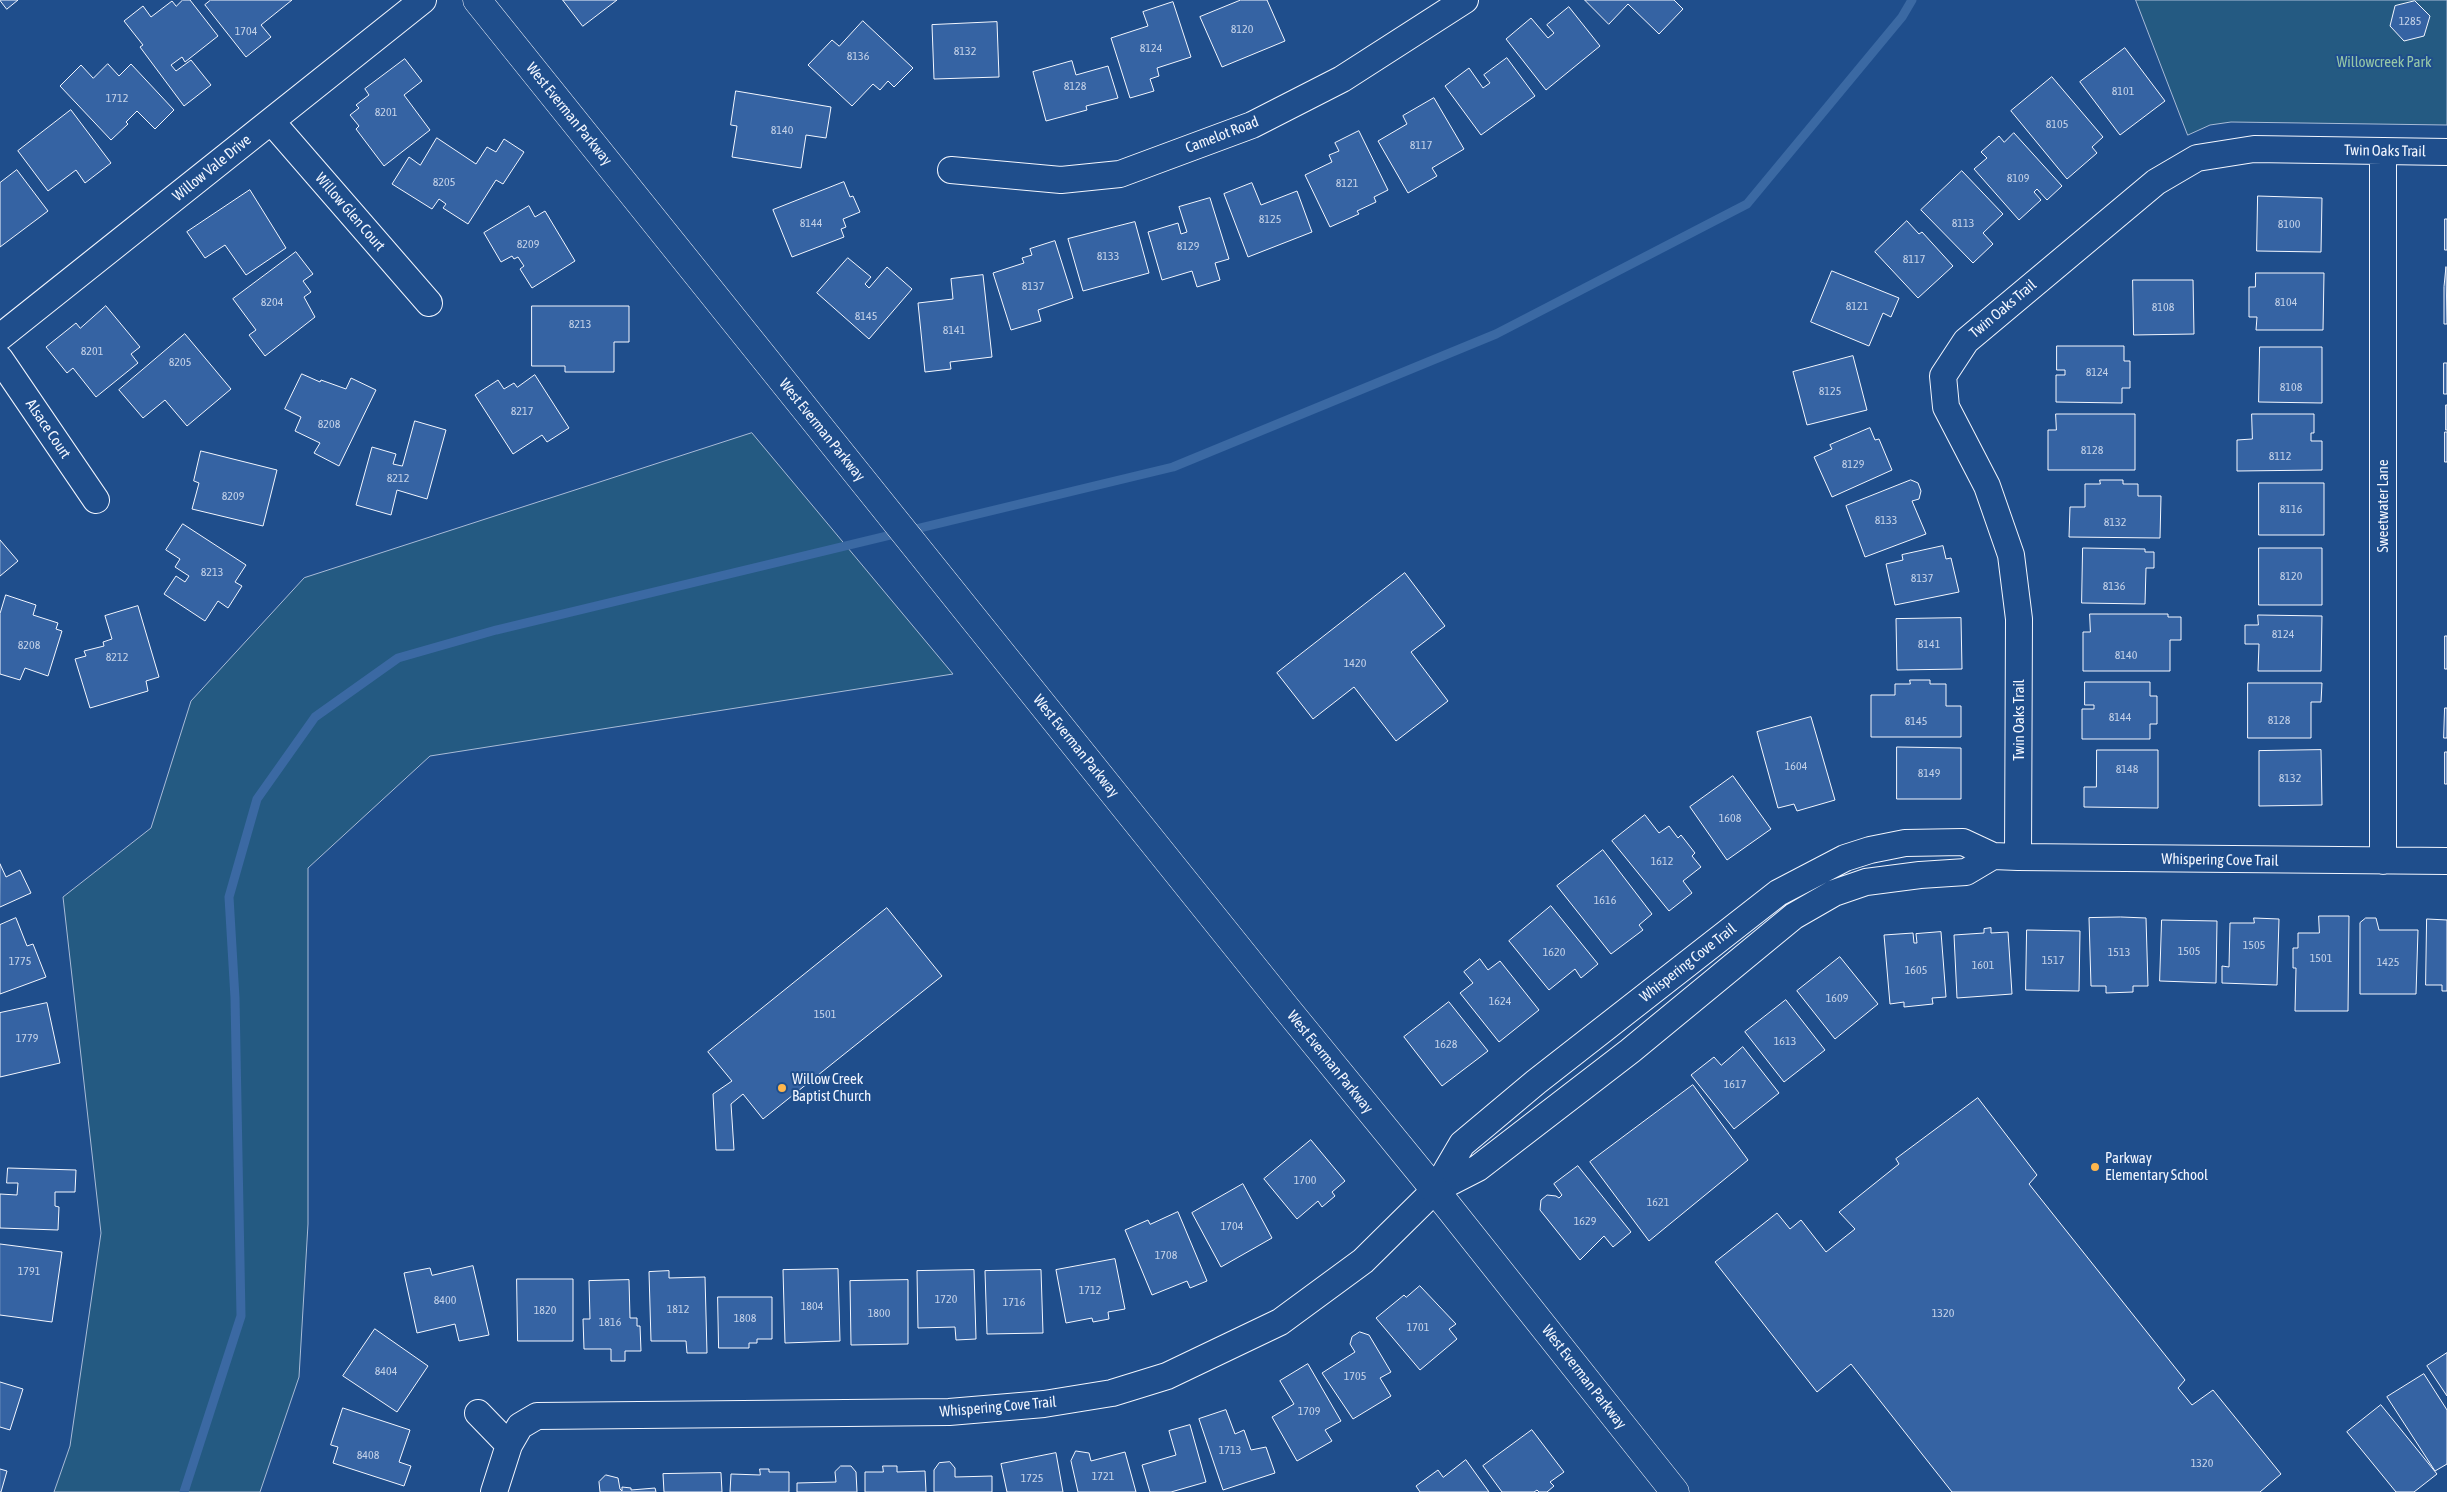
<!DOCTYPE html>
<style>
body{margin:0}
canvas{display:block;background:#1f4e8c}
</style>
<canvas width="2447" height="1492"></canvas>
<script>
const ctx = document.querySelector('canvas').getContext('2d');
ctx.lineJoin = 'round';
function paint(path, color) { ctx.fillStyle = color; ctx.fill(path, 'evenodd'); }
function strokePath(path, color, width, dash) { ctx.strokeStyle = color; ctx.lineWidth = width; ctx.lineCap = dash ? 'butt' : 'round'; ctx.setLineDash(dash || []); ctx.stroke(path); }
function write(font, color, halo, rows, align = 'center') {
  ctx.font = font + ' "Asap Condensed",sans-serif'; ctx.lineWidth = 4; ctx.setLineDash([]); ctx.textBaseline = 'middle'; ctx.strokeStyle = halo; ctx.fillStyle = color; for (const [text, x, y, turn = 0] of rows) {
    ctx.save(); ctx.translate(x, y); ctx.rotate((+turn || 0) * Math.PI / 180); ctx.textAlign = isNaN(turn) ? turn : align; if (halo) ctx.strokeText(text, 0, 0); ctx.fillText(text, 0, 0); ctx.restore();
  }
}
const green = new Path2D(`
 M2136 0H2447V125L2231 122 2210 125 2188 135Z
 M752 433 953 674 430 756 308 868V1224L299 1377 260 1492H54L70 1446 101 1233 63 897 151 828 191 701 304 578Z`);
const stream = new Path2D(`
 M184 1492 241 1316 235 998 229 897 257 799 315 717 398 658 496 630 1173 467 1496 334 1747 204 1902 17 1912 0`);
const building = new Path2D(`
 M0 0H18L7 9Z
 M183 0H190L218 36 185 62 182 57 171 65 176 71 191 60 211 85 184 106 140 47 143 45 124 21 143 6 151 17 172 1 176 6Z
 M211 0H292L261 25 271 37 246 57 205 5Z
 M563 0H617L583 26Z
 M1241 0H1267L1285 41 1222 67 1200 17Z
 M1585 0H1674L1683 9 1659 34 1628 4 1609 24Z
 M2415 1 2430 16 2424 36 2404 41 2390 26 2395 6Z
 M1173 2 1191 57 1157 68 1159 76 1150 79 1154 91 1130 98 1111 38 1148 26 1143 12Z
 M1569 7 1600 46 1546 90 1506 39 1531 18 1548 38 1554 33 1547 25Z
 M863 21 913 68 894 87 888 81 880 90 873 84 852 106 808 65 832 40 839 46Z
 M997 22 999 77 934 79 932 25Z
 M2125 48 2165 101 2120 135 2080 82Z
 M1507 58 1535 96 1481 135 1445 86 1469 68 1483 88 1490 83 1484 75Z
 M405 59 422 81 404 95 430 130 384 166 356 129 359 126 350 115 359 108 356 105 369 95 365 89Z
 M1072 61 1076 75 1108 66 1118 98 1086 106 1087 110 1046 121 1033 72Z
 M108 64 119 76 131 64 174 110 155 129 137 111 126 122 128 124 111 140 60 86 81 65 93 78Z
 M2052 77 2103 137 2092 147 2097 153 2067 179 2011 111Z
 M736 91 831 107 826 138 806 135 801 168 732 157 737 126 731 125Z
 M1434 98 1464 149 1432 168 1437 176 1408 193 1378 141 1407 124 1403 116Z
 M71 110 111 163 85 183 76 170 48 191 18 151Z
 M1359 131 1388 190 1374 197 1376 202 1357 211 1359 214 1330 227 1305 175 1332 162 1329 155 1339 151 1335 143Z
 M2014 133 2062 186 2047 200 2037 189 2034 192 2041 200 2019 220 1974 169 1987 158 1981 152 1999 136 2004 142Z
 M437 138 476 164 487 147 496 152 504 139 524 152 503 184 496 180 468 224 443 208 446 204 439 199 432 209 392 184 409 157 420 165Z
 M17 170 48 211 0 247V183Z
 M1962 171 2003 214 1983 233 1993 244 1973 263 1921 210Z
 M844 182 850 197 853 196 860 212 843 219 846 227 841 229 844 237 792 257 773 210Z
 M1252 183 1261 205 1297 191 1312 232 1248 257 1224 194Z
 M250 190 286 248 246 275 225 245 205 258 187 232Z
 M2258 196 2322 198 2321 252 2257 251Z
 M1210 198 1229 259 1215 263 1220 280 1197 287 1192 271 1162 280 1148 232 1178 223 1181 234 1187 232 1179 207Z
 M529 206 535 217 545 211 575 261 532 288 520 269 524 266 518 257 514 259 512 256 501 262 484 233Z
 M2445 219H2447V250H2445Z
 M1907 221 1919 234 1922 232 1953 266 1918 298 1875 252Z
 M1135 222 1149 273 1083 291 1068 239Z
 M1055 241 1073 298 1038 310 1041 321 1011 330 993 273 1024 263 1022 258 1032 255 1030 249Z
 M296 252 313 274 303 281 311 292 304 297 315 317 265 356 249 335 256 330 233 299Z
 M848 258 871 277 865 284 869 288 887 267 912 289 869 339 817 293Z
 M2446 267 2447 324H2444V287Z
 M1832 271 1899 298 1891 317 1883 313 1869 346 1811 322Z
 M2256 273H2324L2323 330H2256L2257 317H2249V287H2255Z
 M983 275 992 357 950 362 951 369 925 372 918 303 953 299 951 279Z
 M2133 280H2193L2194 334 2134 335Z
 M106 306 140 347 131 354 138 363 96 397 73 368 67 373 46 347 76 323 80 328Z
 M532 306H629V342H614V372H565V366H532Z
 M185 334 231 389 187 426 165 400 143 418 119 390Z
 M2057 346H2124V361H2130V388H2122V403L2056 402V375H2065V370H2057Z
 M2260 347H2322V403L2259 402Z
 M1853 356 1867 410 1807 425 1793 372Z
 M2444 363H2447V394H2444Z
 M302 374 320 382 321 380 346 389 351 378 376 390 339 466 314 453 320 443 295 431 301 417 285 409Z
 M535 375 569 428 547 442 542 435 513 454 475 395 498 380 504 389 514 383 517 387Z
 M2446 405H2447V430H2446Z
 M2056 414H2135V470H2048V430H2056Z
 M2252 414H2314V433H2311V441H2322V470L2237 471V440L2252 439Z
 M415 421 446 430 427 499 397 490 391 515 356 505 372 447 396 454 393 464 402 466Z
 M1870 428 1875 440 1879 439 1892 470 1832 497 1814 457 1832 449 1830 445Z
 M2445 432H2447V462H2445Z
 M201 451 277 470 263 526 192 509 199 483 194 481Z
 M1911 480 1918 483 1921 491 1919 499 1912 501 1926 534 1865 557 1846 506Z
 M2100 480H2123V484H2138V496H2161L2160 538 2069 537 2070 507H2085V484H2100Z
 M2259 483H2324V535H2259Z
 M183 524 246 565 235 582 242 586 228 608 218 601 205 621 164 594 176 576 185 582 189 576 175 567 180 559 166 550Z
 M0 540 18 561 0 576Z
 M1943 546 1946 559 1951 558 1959 592 1895 605 1886 564 1903 560 1902 555Z
 M2083 548 2145 549V552H2154V568H2146L2145 604 2082 603Z
 M2259 548H2322V605H2259Z
 M1405 573 1445 626 1411 652 1448 701 1396 741 1354 687 1313 719 1277 673Z
 M6 595 36 605 33 615 58 623 56 629 62 631 48 676 25 668 20 680 0 674V614Z
 M138 606 159 677 146 681 148 691 90 708 75 659 86 656 84 651 104 646 103 642 112 639 105 616Z
 M2090 614H2168V617H2181V640H2170V671H2083V632H2090Z
 M2258 615 2322 616 2321 671H2258L2259 644H2245V625H2258Z
 M1961 618 1962 669 1897 670 1896 619Z
 M2445 636H2447V669H2445Z
 M1910 680H1930V684H1946V706H1961V737H1871V695H1895V684H1910Z
 M2085 682H2150V696H2157V724H2150V739H2082V709H2094V705H2085Z
 M2248 683H2322L2321 702H2311V738H2248Z
 M2445 708H2447V738H2444Z
 M1811 717 1835 800 1797 811 1794 804 1778 808 1757 732Z
 M1897 747 1961 748V799H1897Z
 M2097 750H2158V808L2084 807V787H2096Z
 M2321 750 2322 805 2259 806V751Z
 M2445 752H2447V784H2445Z
 M1733 776 1771 829 1727 860 1690 807Z
 M1645 815 1659 833 1669 826 1678 838 1681 835 1695 853 1692 856 1701 867 1683 881 1692 893 1669 911 1612 841Z
 M1603 850 1652 914 1639 925 1643 930 1611 954 1557 886Z
 M0 864 6 877 20 870 31 893 0 907Z
 M1551 906 1598 964 1581 978 1575 969 1549 990 1509 941Z
 M887 908 942 976 763 1119 743 1094 731 1104 734 1150H716L713 1094 732 1081 708 1052Z
 M2319 916H2349L2348 1011H2295L2296 968H2293V948H2298V933H2319Z
 M2121 917 2146 918 2148 986H2133V992L2106 993V986H2091L2089 918Z
 M16 918 27 946 33 944 46 977 0 994V925Z
 M2254 918 2279 919 2277 985 2222 983V966L2229 967 2230 923H2254Z
 M2366 918H2376L2379 930H2418L2416 994H2360V923Z
 M2427 919 2447 920V991H2442V985H2426Z
 M2162 920 2217 921 2216 983 2160 981Z
 M1991 928V933L2008 932 2012 994 1957 998 1954 935 1984 933V929Z
 M2027 930 2080 931 2079 991 2026 990Z
 M1941 932 1946 997 1932 998 1933 1004 1904 1007V1002L1890 1004 1884 935 1913 933 1914 943H1917L1916 934Z
 M1840 957 1878 1004 1835 1039 1797 991Z
 M1480 959 1488 970 1500 961 1539 1010 1499 1042 1460 993 1473 983 1464 972Z
 M1786 1000 1825 1050 1784 1082 1745 1032Z
 M1449 1002 1488 1051 1442 1086 1404 1037Z
 M47 1003 60 1063 0 1077V1013Z
 M1743 1047 1779 1093 1734 1129 1691 1075 1714 1057 1721 1065Z
 M1693 1085 1748 1160 1649 1241 1590 1162Z
 M1978 1098 2037 1175 2029 1184 2185 1380 2178 1388 2192 1405 2213 1390 2281 1474 2260 1492H1952L1851 1364 1817 1392 1715 1262 1777 1213 1790 1229 1801 1220 1826 1252 1855 1229 1839 1212 1899 1164 1896 1159Z
 M1311 1140 1345 1181 1332 1192 1335 1196 1322 1207 1318 1201 1297 1219 1264 1179Z
 M1578 1166 1631 1232 1613 1247 1604 1236 1580 1260 1540 1210 1541 1200 1547 1195 1556 1196 1559 1198 1562 1195 1554 1184Z
 M8 1168 76 1170 75 1192H55V1206L59 1207 58 1230 0 1228V1194L17 1195 18 1183H7Z
 M1243 1184 1272 1238 1221 1267 1192 1213Z
 M1178 1212 1207 1281 1190 1288 1187 1281 1152 1295 1125 1230 1148 1220 1150 1224Z
 M0 1244 62 1252 52 1322 0 1315Z
 M1115 1259 1125 1309 1108 1312 1109 1319 1093 1322 1092 1318 1066 1323 1056 1270Z
 M473 1266 489 1335 459 1341 455 1324 417 1333 404 1273 430 1268 432 1275Z
 M838 1269 840 1341 785 1343 783 1270Z
 M974 1270 976 1339 956 1340 955 1327 918 1328 917 1271Z
 M1041 1270 1043 1333 987 1334 985 1271Z
 M669 1271V1278L705 1277 707 1353H687L686 1341H651L649 1272Z
 M517 1279H573V1341H518Z
 M629 1280 630 1318H637V1326H640L641 1351H625V1361H611V1349H584L583 1319H590L589 1281Z
 M908 1280V1344L851 1345 850 1281Z
 M1420 1286 1456 1324 1449 1329 1457 1339 1420 1370 1376 1318 1404 1295 1406 1297Z
 M718 1297H772V1339H757V1343H749V1348H719Z
 M375 1329 428 1366 397 1412 343 1376Z
 M1360 1332 1369 1335 1391 1372 1380 1378 1391 1396 1353 1419 1322 1373 1355 1352 1350 1344 1352 1337Z
 M2447 1353V1396L2427 1366Z
 M1308 1364 1341 1421 1325 1430 1332 1441 1297 1461 1272 1417 1294 1404 1280 1381Z
 M2424 1374 2447 1410V1464L2435 1471 2387 1397Z
 M0 1382 23 1389 10 1430 0 1427Z
 M2381 1405 2437 1474 2414 1492H2396L2347 1432Z
 M343 1408 410 1430 399 1462 411 1466 404 1486 333 1463 338 1447 331 1445Z
 M1226 1410 1235 1434 1244 1430 1251 1450 1266 1447 1275 1473 1223 1490 1199 1419Z
 M1190 1425 1206 1482 1171 1492H1150L1142 1465 1176 1455 1169 1431Z
 M1532 1430 1564 1472 1550 1482 1554 1486 1547 1492H1539L1537 1490 1534 1492H1502L1483 1466Z
 M1076 1451 1089 1453 1091 1461 1125 1452 1136 1492H1078L1071 1461Z
 M1056 1453 1063 1492H1007L1001 1464Z
 M1466 1460 1489 1492H1420L1416 1486 1438 1470 1443 1477Z
 M950 1462 955 1468V1477L992 1476V1492H934V1470L939 1463Z
 M841 1466H851L856 1472 857 1492H797V1483L836 1482 835 1472Z
 M883 1466H897V1472L925 1471 926 1492H865V1472H883Z
 M0 1469 7 1471 1 1492H0Z
 M760 1469H769V1472H789V1492H730L731 1474 760 1475Z
 M721 1473 722 1492H664L663 1474Z
 M606 1475 618 1478 620 1489 622 1491V1487L631 1488V1490L655 1488 656 1492H600L599 1482Z`);
const street = new Path2D(`
 M271 121 429 303
 M2383 151V861
 M951 170 1061 180 1120 174 1252 125 1342 79 1465 0
 M0 337 423 0
 M0 359 96 500
 M2018 857 2019 619 2011 555 1987 486 1946 407 1943 376 1966 341 2156 182 2197 158 2254 149 2447 152
 M1435 1190 1478 1168 1630 1051 1794 916 1834 893 1866 882 1920 875 1966 872 1993 856
 M478 1413 509 1445
 M494 1492 509 1445 520 1426 537 1416 949 1412 1044 1404 1112 1393 1167 1376 1280 1322 1363 1261 1435 1190 1462 1144 1536 1082 1778 893 1845 858 1870 850 1905 843 1963 842 1993 856 2018 857 2447 861`);
const secondary = new Path2D(`
 M477 0 1287 1009 1435 1190 1675 1492`);
const markers = [
 [782,1088,5,"#ffb74d"],
 [2095,1167,5,"#ffb74d"]
];
const numberNames = [
 ["1285",2410,21],
 ["8120",1242,29],
 ["1704",246,31],
 ["8124",1151,48],
 ["8132",965,51],
 ["8136",858,56],
 ["8128",1075,86],
 ["8101",2123,91],
 ["1712",117,98],
 ["8201",386,112],
 ["8105",2057,124],
 ["8140",782,130],
 ["8117",1421,145],
 ["8109",2018,178],
 ["8205",444,182],
 ["8121",1347,183],
 ["8125",1270,219],
 ["8144",811,223],
 ["8113",1963,223],
 ["8100",2289,224],
 ["8209",528,244],
 ["8129",1188,246],
 ["8133",1108,256],
 ["8117",1914,259],
 ["8137",1033,286],
 ["8204",272,302],
 ["8104",2286,302],
 ["8121",1857,306],
 ["8108",2163,307],
 ["8145",866,316],
 ["8213",580,324],
 ["8141",954,330],
 ["8201",92,351],
 ["8205",180,362],
 ["8124",2097,372],
 ["8108",2291,387],
 ["8125",1830,391],
 ["8217",522,411],
 ["8208",329,424],
 ["8128",2092,450],
 ["8112",2280,456],
 ["8129",1853,464],
 ["8212",398,478],
 ["8209",233,496],
 ["8116",2291,509],
 ["8133",1886,520],
 ["8132",2115,522],
 ["8213",212,572],
 ["8120",2291,576],
 ["8137",1922,578],
 ["8136",2114,586],
 ["8124",2283,634],
 ["8141",1929,644],
 ["8208",29,645],
 ["8140",2126,655],
 ["8212",117,657],
 ["1420",1355,663],
 ["8144",2120,717],
 ["8128",2279,720],
 ["8145",1916,721],
 ["1604",1796,766],
 ["8148",2127,769],
 ["8149",1929,773],
 ["8132",2290,778],
 ["1608",1730,818],
 ["1612",1662,861],
 ["1616",1605,900],
 ["1505",2254,945],
 ["1505",2189,951],
 ["1620",1554,952],
 ["1513",2119,952],
 ["1501",2321,958],
 ["1517",2053,960],
 ["1775",20,961],
 ["1425",2388,962],
 ["1601",1983,965],
 ["1605",1916,970],
 ["1609",1837,998],
 ["1624",1500,1001],
 ["1501",825,1014],
 ["1779",27,1038],
 ["1613",1785,1041],
 ["1628",1446,1044],
 ["1617",1735,1084],
 ["1700",1305,1180],
 ["1621",1658,1202],
 ["1629",1585,1221],
 ["1704",1232,1226],
 ["1708",1166,1255],
 ["1791",29,1271],
 ["1712",1090,1290],
 ["1720",946,1299],
 ["8400",445,1300],
 ["1716",1014,1302],
 ["1804",812,1306],
 ["1812",678,1309],
 ["1820",545,1310],
 ["1800",879,1313],
 ["1320",1943,1313],
 ["1808",745,1318],
 ["1816",610,1322],
 ["1701",1418,1327],
 ["8404",386,1371],
 ["1705",1355,1376],
 ["1709",1309,1411],
 ["1713",1230,1450],
 ["8408",368,1455],
 ["1320",2202,1463],
 ["1721",1103,1476],
 ["1725",1032,1478]
];
const parkNames = [
 ["Willowcreek Park",2384,62]
];
const streetNames = [
 ["West Everman Parkway",569,114,51],
 ["Camelot Road",1222,135,-21],
 ["Twin Oaks Trail",2385,151,1],
 ["Willow Vale Drive",212,168,-39],
 ["Willow Glen Court",350,212,49],
 ["Twin Oaks Trail",2003,309,-40],
 ["Alsace Court",48,429,56],
 ["West Everman Parkway",822,430,51],
 ["Sweetwater Lane",2383,506,-90],
 ["Twin Oaks Trail",2019,720,-90],
 ["West Everman Parkway",1076,746,51],
 ["Whispering Cove Trail",2220,860,1],
 ["Whispering Cove Trail",1688,963,-38],
 ["West Everman Parkway",1330,1062,51],
 ["West Everman Parkway",1584,1377,52],
 ["Whispering Cove Trail",998,1407,-5]
];
const poiNames = [
 ["Willow Creek",792,1079],
 ["Baptist Church",792,1096],
 ["Parkway",2105,1158],
 ["Elementary School",2105,1175]
];
paint(green, '#245a82');
strokePath(green, '#a8bbd7', 1);
strokePath(stream, '#3b69a3', 9);
paint(building, '#3563a3');
strokePath(building, '#f2f6ff', 1);
strokePath(street, '#f2f6ff', 28);
strokePath(secondary, '#f2f6ff', 29);
strokePath(street, '#1f4e8c', 26);
strokePath(secondary, '#1f4e8c', 28);
for (const [x, y, r, color] of markers) { const dot = new Path2D(); dot.arc(x, y, r, 0, 2 * Math.PI); ctx.fillStyle = color; ctx.fill(dot); strokePath(dot, '#1f4e8c', 2); }
write('12px', '#c3d1e8', null, numberNames);
write('15px', '#97c8a6', '#1f4e8c', parkNames);
write('15px', '#f2f6ff', '#1f4e8c', streetNames);
write('15px', '#f2f6ff', '#1f4e8c', poiNames, 'left');
</script>
